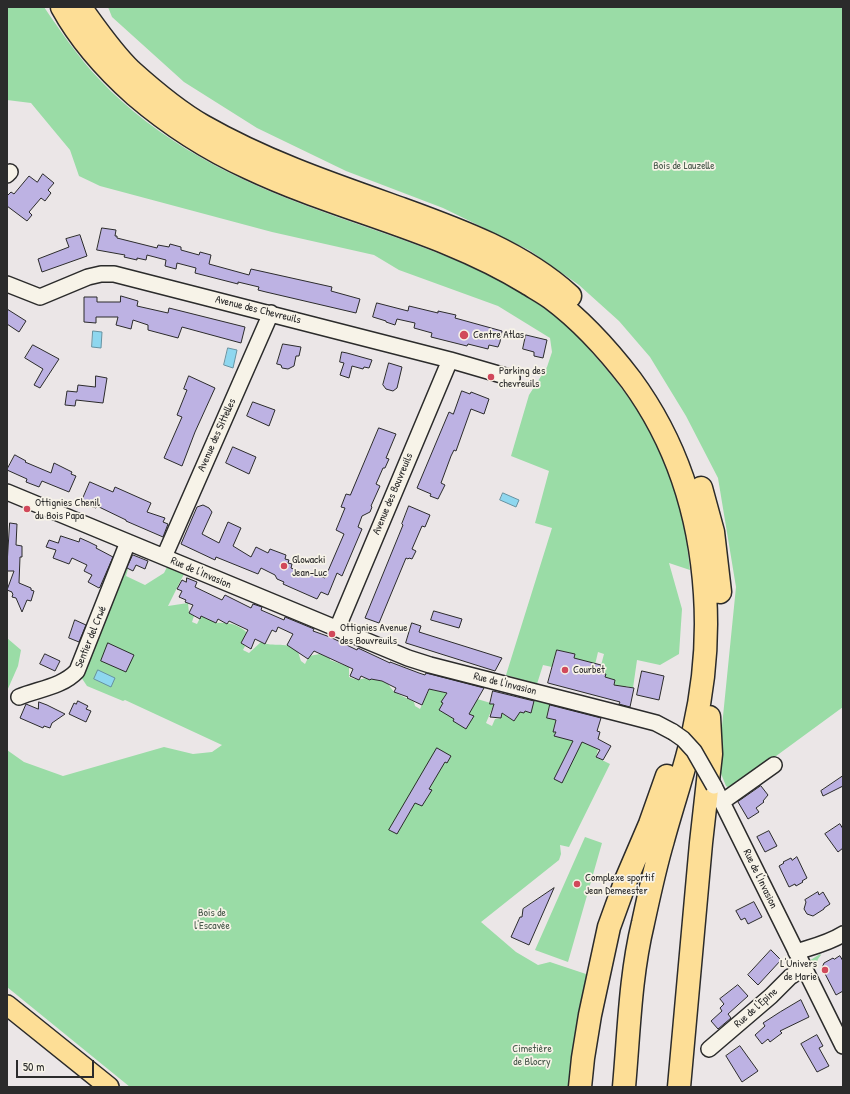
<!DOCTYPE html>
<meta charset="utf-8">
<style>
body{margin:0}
#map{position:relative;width:850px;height:1094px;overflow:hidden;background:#ebe6e7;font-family:"Patrick Hand",sans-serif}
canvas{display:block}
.frame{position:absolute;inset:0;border:8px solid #2b2b2b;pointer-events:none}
.scale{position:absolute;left:16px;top:1060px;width:78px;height:18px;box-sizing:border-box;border:2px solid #2b2b2b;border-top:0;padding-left:5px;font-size:12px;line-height:14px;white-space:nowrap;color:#2b2b2b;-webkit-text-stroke:3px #f7f3e8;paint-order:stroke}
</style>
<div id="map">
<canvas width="850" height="1094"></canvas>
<div class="frame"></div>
<div class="scale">50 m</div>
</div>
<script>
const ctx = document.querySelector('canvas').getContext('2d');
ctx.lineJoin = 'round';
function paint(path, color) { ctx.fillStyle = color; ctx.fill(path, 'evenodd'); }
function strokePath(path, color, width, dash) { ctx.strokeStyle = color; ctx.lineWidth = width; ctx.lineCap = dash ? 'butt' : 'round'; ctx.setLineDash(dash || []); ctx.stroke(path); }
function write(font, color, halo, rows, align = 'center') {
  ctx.font = font + ' "Patrick Hand",sans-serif'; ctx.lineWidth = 3.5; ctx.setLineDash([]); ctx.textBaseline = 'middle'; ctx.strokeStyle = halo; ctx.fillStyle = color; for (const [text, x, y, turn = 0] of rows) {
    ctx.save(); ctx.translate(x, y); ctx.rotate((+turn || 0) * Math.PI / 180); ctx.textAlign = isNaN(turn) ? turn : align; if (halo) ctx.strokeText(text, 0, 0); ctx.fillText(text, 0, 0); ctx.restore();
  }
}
const green = new Path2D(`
 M7 7H44C61 32 79 58 99 79 128 110 163 136 200 157 277 202 366 224 448 257 491 275 534 297 569 328 578 336 586 346 594 355 625 390 653 428 670 472 683 503 686 537 690 570L669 563 682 609 679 654 660 665 637 660 633 688 626 686V689L614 687 615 680 605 677 606 674 599 673 604 654 598 652 594 669 574 658 575 654 557 650 552 667 543 665 537 684 506 675 552 528 535 523 549 471 511 456 529 395 547 367 552 352 550 338 498 306 399 270 374 255 272 232 100 186 79 176 70 150 31 103 7 100Z
 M108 7H843V707L731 789 726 786 718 766 736 587 718 478 686 416 650 357 619 321 579 285 529 250 443 208 346 171 257 128 184 82 112 17Z
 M124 567 128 569 126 576 145 585 164 573 167 567 184 574 168 606 188 603 189 613 194 616 192 622 197 624 204 610 216 623C227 622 239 624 247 633L241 643 245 646 243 650 249 653 261 642C272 648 289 640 298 652 299 654 300 659 301 661L305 664 309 656 320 654 330 658V660L349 667V677C355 680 359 680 366 678L370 680 371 679 382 681 388 684 394 692 414 702 415 706 420 709 431 686 433 687V690L447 693 442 702 443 703 439 710 442 712 467 696 494 704 486 723 492 726 495 719 501 718 502 713 514 721 517 717 518 711 524 713 525 711 531 713 534 699 550 704 547 718 556 720 553 731 556 732 554 736 576 740 582 743V742H600L596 757 610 764 569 847 560 845 561 854 559 860 481 922 516 952 538 965 550 962 589 975 573 1087H130L7 987V750L24 762 63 776 164 747 193 754 212 752 222 745 125 700 123 701 87 686 81 677Z
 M7 638 21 650 18 666 7 691Z
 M585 837 602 843 568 962 535 950Z
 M820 954 821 955 818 959 814 971 809 961Z`);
const water = new Path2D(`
 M93 331 102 332 101 348 92 347Z
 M228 348 237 350 233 368 224 365Z
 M503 493 519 500 516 507 500 500Z
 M98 670 115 678 111 687 94 679Z`);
const building = new Path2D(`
 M43 174 54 183 48 190 51 193 45 201 41 198 29 212 32 215 27 221 7 206V196L11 192 14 194 29 176 37 182Z
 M102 228 116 230 115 236H117V238L157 248 158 245 169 247 170 244 181 247V250L199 255 200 252 211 255 209 264 249 275 251 269 332 287 331 291 360 299 356 313 266 292 258 290 259 287 238 282V284L195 273 196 268 177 263 176 269 165 266 166 260 147 255 146 260 137 258V260L124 257 125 255 97 250Z
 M80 235 87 256 42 272 38 259 69 247 66 239Z
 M121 296 138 301 137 306 168 313 169 308 245 327 241 343 182 327 178 338 148 330V325L133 320 131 329 116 325 118 317H96V323L84 322V297H97V302H120Z
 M377 303 408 311 409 306 438 313V311L456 315 455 318 502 331 500 342 498 347 489 345 488 349 468 344 467 346 431 337 432 333 414 328 415 323 397 319 395 325 386 322V321L373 317Z
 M7 309 26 321 19 332 7 324Z
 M526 335 547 340 543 358 534 356V352L523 349Z
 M283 344 301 347 299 356H296L294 366 288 369 282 368 281 365 277 364Z
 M33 345 59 359 40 388 34 385 43 369 25 358Z
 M342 352 347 353 372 360 369 368 364 367 363 369 352 366 349 378 340 375 344 363 340 362Z
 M389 363 402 367 397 388 393 391 386 389 383 385Z
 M96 376 107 378 103 403 76 400 75 406 65 405 67 391 77 392 78 385 95 387Z
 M189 376 215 388 195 432 182 466 164 458 182 417 177 415 187 390 184 389Z
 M462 391 470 394 471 392 489 399 484 414 471 409 456 451 454 450 451 456 441 483 445 485 438 499 430 496 431 494 417 488 449 412 453 414Z
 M253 402 275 410 269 426 247 416Z
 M379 428 396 434 386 458 389 459 385 468H383L376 484 380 486 371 506 372 507 370 512 362 516 358 527 362 529 342 576 337 573 328 595 321 592 317 599 283 584 284 582 277 579 275 575 261 568 258 574 216 557 215 560 181 544 197 507 203 505 209 508 212 512 202 534 219 543 228 522 241 528 233 546 251 557 256 547 268 553 270 549 286 555 285 559 289 560 288 563 292 564 291 568 310 576 312 573 325 578 344 534 336 530 345 508 341 507 346 494 350 495Z
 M233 447 256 457 249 474 226 463Z
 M15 455 26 461 25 462 51 473 54 463 72 472 71 474 76 476 69 492 42 481 39 487 26 482 27 479 7 470Z
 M90 482 113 492 115 487 151 503 147 512 165 518 163 522 168 524 163 537 126 521V520L97 506 96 508 81 503Z
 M409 506 430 515 425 527 422 526 412 549 416 551 412 559 409 558 408 559 406 558 379 623 365 618 403 525 402 524Z
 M10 523 17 524 16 545 22 546V557H20L19 583 31 588V590L34 591 31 601 27 600 22 612 16 598 12 597 13 594 12 593V592L7 590 14 571H7Z
 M61 536 79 542 80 538 89 542 97 546 96 548 113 557 100 587 99 588 88 582 92 575 84 571 87 565 72 558 69 564 53 558 56 550 46 547 49 540 58 543Z
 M133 555 148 561 145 569 136 565 133 571 127 568Z
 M187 578 197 582 195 587 222 600 225 595 251 608 253 604 262 607 261 610 284 620 285 617 314 629 313 631 330 637 357 650 358 648 390 663V662L419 673 425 675 426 673 484 688 469 714 474 716 466 729 453 721 454 719 439 710 443 703 441 702 447 693 429 689 422 705 407 698 408 697 394 692 396 688 382 681 371 679 370 680 361 676 359 680 350 676 353 669 314 651 308 659 287 645 293 634 278 627 276 632 272 630 265 644 255 639 251 649 241 643 248 630 229 621 227 624 218 619 216 623 201 616 200 619 189 613 193 605 185 602 186 600 179 597 182 591 177 589 182 580 186 582Z
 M434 611 462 619 459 628 431 620Z
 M75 620 86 625 79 642 69 638Z
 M412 623 421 626 419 632 502 658 495 671 406 643Z
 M108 643 134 655 126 672 101 661Z
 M557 650 575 654 574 658 601 665 599 673 606 674 605 677 615 680 614 685 634 688 630 707 619 704 620 702 548 683Z
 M45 654 60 661 55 671 40 664Z
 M642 671 664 676 659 700 637 695Z
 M493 691 534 701 531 713 525 711 524 713 520 712 514 721 502 713 501 718 490 717 494 704H490Z
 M78 701 88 706 86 709 91 711 86 722 69 714 74 703 76 704Z
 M39 702 47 705 65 714 52 723 50 728 44 726 43 728 20 718 26 704 38 709Z
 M550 705 601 718 597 731 600 732 598 739 611 746 603 760 596 757 600 750 582 742 562 783 554 779 573 741 554 736 556 732H553L556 720 547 718Z
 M437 748 451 756 447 763 445 762 429 789 432 790 422 806 415 803 397 834 389 830Z
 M843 776V786L823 796 821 791Z
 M761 786 768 795 763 801 764 802 756 808 759 812 748 819 738 802Z
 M840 824 843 829V848L838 852 825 834Z
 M769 831 777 846 765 852 757 837Z
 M797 857 807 878 802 881 803 882 796 886 795 884 789 887 779 866 784 863 783 862 791 858 792 860Z
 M554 888 529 945 511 937 520 917H522L523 909Z
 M818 892 819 895 823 892 830 904 824 908V909L813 916 807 914 804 909 806 902 805 900Z
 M754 902 762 917 748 924 745 918 741 920 736 911Z
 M771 950 781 960 758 985 748 975Z
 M840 956 843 961V991L836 995 822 968 824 963 833 958 834 959Z
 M738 985 748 996 728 1014 731 1018 718 1029 711 1021 722 1011 720 1008 724 1004 720 999Z
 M801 1000 809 1017 780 1031 782 1033 770 1042 768 1039 762 1044 755 1035 765 1026 763 1023 780 1012Z
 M817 1035 823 1046 819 1048 829 1066 817 1072 801 1044Z
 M740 1046 758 1071 742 1082 726 1056Z`);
const minor = new Path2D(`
 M7 175 10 172
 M7 284 40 297 88 277 101 274H114L450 360 512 378
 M7 492 408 658 430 665 633 717 656 723 673 732
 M164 557 271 313
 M337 629 450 360
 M19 697C38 689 62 687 77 671L128 542
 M714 786 843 1046
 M722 802 774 765
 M796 952C812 947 829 943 843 934
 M709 1049 771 996 790 977 804 968`);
const major = new Path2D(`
 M7 1005 109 1087`);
const highway = new Path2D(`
 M62 7C80 40 107 70 135 95 170 125 207 149 249 168 340 211 441 230 527 283 535 288 544 293 551 298 582 321 608 350 631 380 678 444 700 515 705 594 708 639 704 685 694 729 686 766 673 803 663 840 655 867 649 895 643 923 630 977 629 1032 624 1087
 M80 7C96 29 112 53 131 71 151 89 180 113 203 126 266 162 334 185 402 209 460 230 523 253 570 296
 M701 488 713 532 720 592
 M580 1087 583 1058 590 1015 609 927 626 880 650 824 667 776
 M679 1087 701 843 711 754 709 717`);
const minorBridge = new Path2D(`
 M673 732 683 739 694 751 714 786`);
const markers = [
 [464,335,5,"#d1495b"],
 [491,377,4,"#d1495b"],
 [27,509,4,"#d1495b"],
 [284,566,4,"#d1495b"],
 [332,634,4,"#d1495b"],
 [565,670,4,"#d1495b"],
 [577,884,4,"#d1495b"],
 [825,970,4,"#d1495b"]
];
const parkNames = [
 ["Bois de Lauzelle",684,166],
 ["Bois de",212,913],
 ["l'Escavée",212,926],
 ["Cimetière",532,1049],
 ["de Blocry",532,1062]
];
const streetNames = [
 ["Avenue des Chevreuils",258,310,14],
 ["Avenue des Sittelles",217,435,-66],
 ["Avenue des Bouvreuils",393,494,-67],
 ["Rue de l'Invasion",201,573,23],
 ["Sentier del Crwé",91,637,-68],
 ["Rue de l'Invasion",505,684,14],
 ["Rue de l'Invasion",760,879,64],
 ["Rue de l'Epine",756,1008,-42]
];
const poiNames = [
 ["Centre Atlas",473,335],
 ["Parking des",499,371],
 ["chevreuils",499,384],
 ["Ottignies Chenil",35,503],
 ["du Bois Papa",35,516],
 ["Glowacki",292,560],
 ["Jean-Luc",292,573],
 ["Ottignies Avenue",340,628],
 ["des Bouvreuils",340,641],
 ["Courbet",573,670],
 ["Complexe sportif",585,878],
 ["Jean Demeester",585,891],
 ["L'Univers",817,964,"right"],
 ["de Marie",817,977,"right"]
];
paint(green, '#9adca6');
paint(water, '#8ed7ef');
strokePath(water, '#6692a1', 1);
paint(building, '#bdb2e3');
strokePath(building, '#2b2b2b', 1);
strokePath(minor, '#2b2b2b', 18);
strokePath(major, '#2b2b2b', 22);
strokePath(highway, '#2b2b2b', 25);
strokePath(minor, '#f7f3e8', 15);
strokePath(major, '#fdde96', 19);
strokePath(highway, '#fdde96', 22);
strokePath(minorBridge, '#2b2b2b', 18, []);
strokePath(minorBridge, '#f7f3e8', 15);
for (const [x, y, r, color] of markers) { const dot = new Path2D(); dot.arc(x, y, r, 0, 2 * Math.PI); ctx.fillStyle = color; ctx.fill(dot); strokePath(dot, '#f7f3e8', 1.5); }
write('11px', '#47574a', '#f7f3e8', parkNames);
write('11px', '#2b2b2b', '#f7f3e8', streetNames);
write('11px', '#2b2b2b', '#f7f3e8', poiNames, 'left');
</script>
